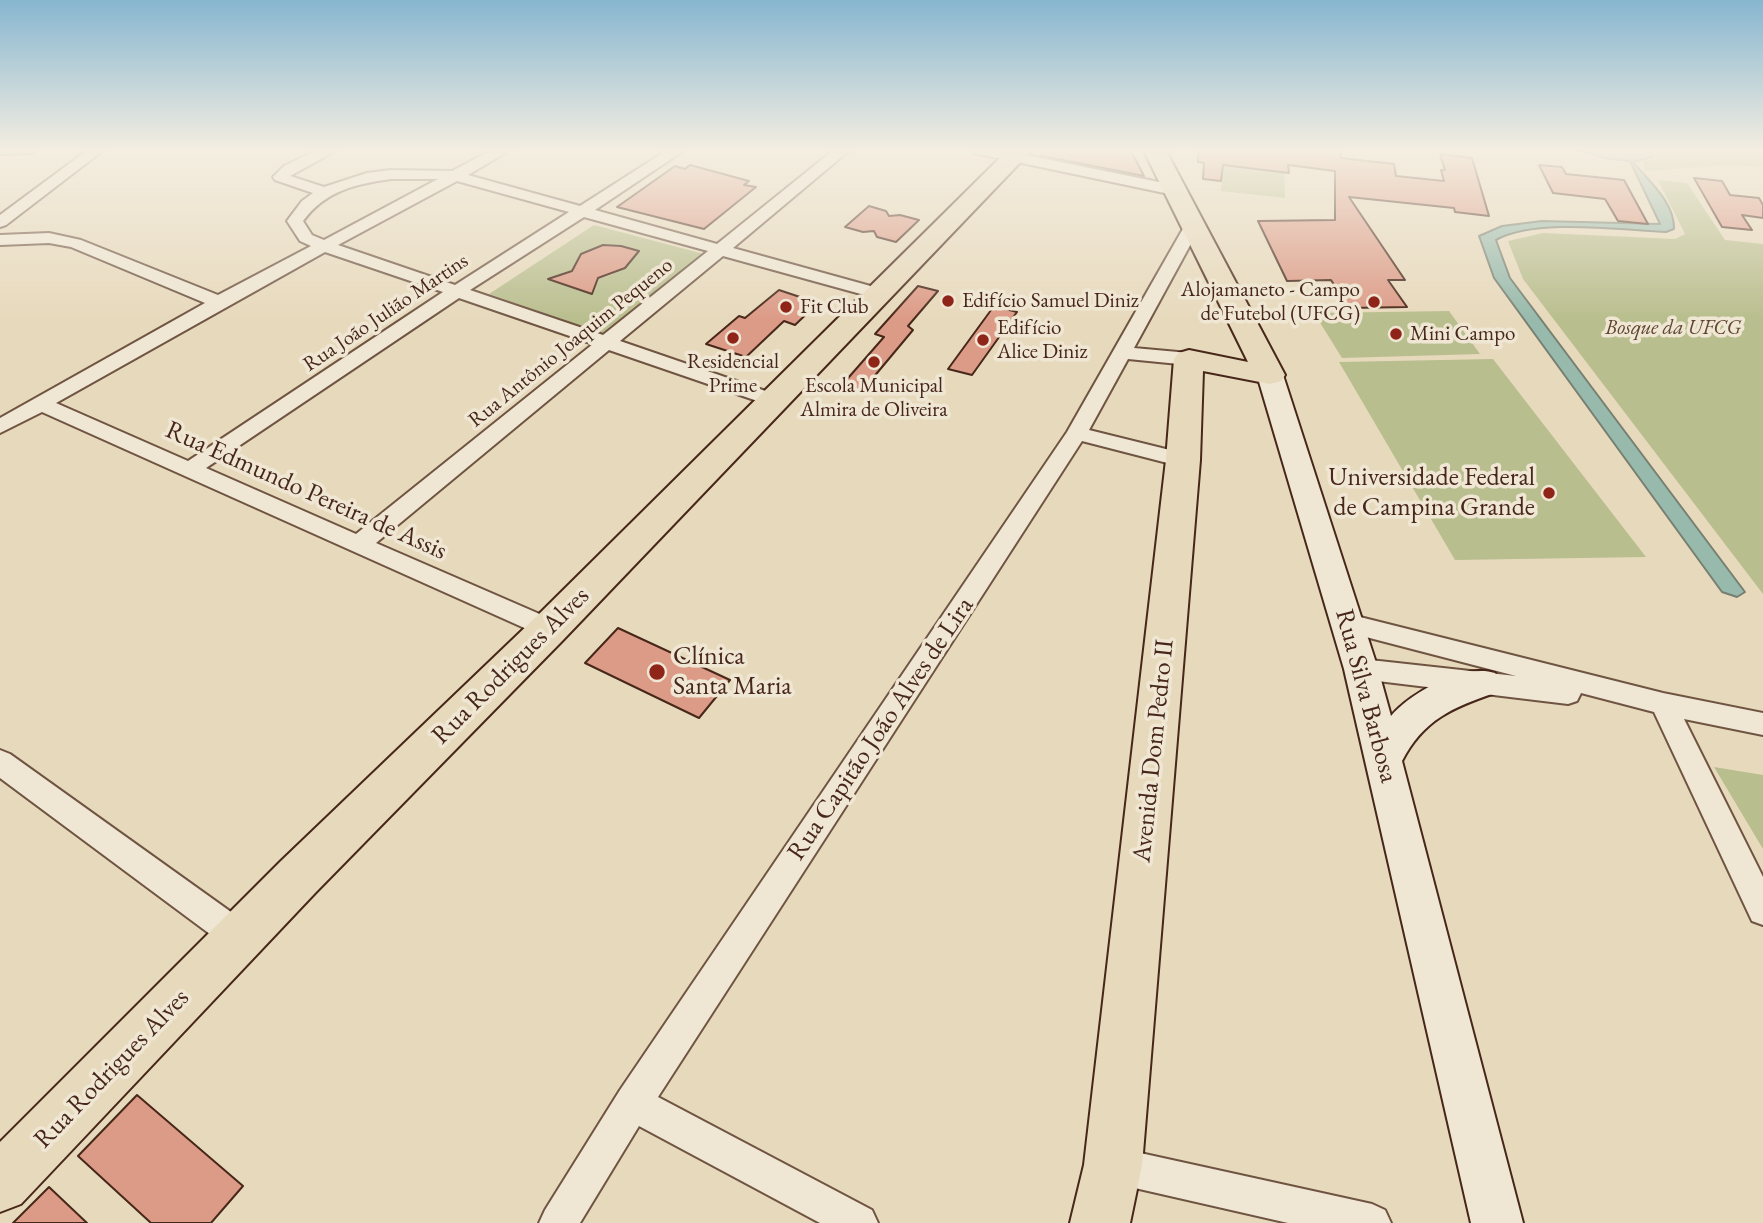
<!DOCTYPE html>
<meta charset="utf-8">
<style>
body{margin:0}
canvas{display:block;background:#e7d9bc}
</style>
<canvas width="1763" height="1223"></canvas>
<script>
const ctx = document.querySelector('canvas').getContext('2d');
ctx.lineJoin = 'round';
function paint(path, color) { ctx.fillStyle = color; ctx.fill(path, 'evenodd'); }
function strokePath(path, color, width, dash) { ctx.strokeStyle = color; ctx.lineWidth = width; ctx.lineCap = dash ? 'butt' : 'round'; ctx.setLineDash(dash || []); ctx.stroke(path); }
function write(font, color, halo, rows, align = 'center') {
  ctx.font = font + ' "EB Garamond",serif'; ctx.lineWidth = 7; ctx.setLineDash([]); ctx.textBaseline = 'middle'; ctx.strokeStyle = halo; ctx.fillStyle = color; for (const [text, x, y, turn = 0] of rows) {
    ctx.save(); ctx.translate(x, y); ctx.rotate((+turn || 0) * Math.PI / 180); ctx.textAlign = isNaN(turn) ? turn : align; if (halo) ctx.strokeText(text, 0, 0); ctx.fillText(text, 0, 0); ctx.restore();
  }
}
const green = new Path2D(`
 M1652 149 1763 150V167L1729 165 1645 171 1643 162 1651 159Z
 M1223 166 1284 173 1285 198 1221 191Z
 M1658 180 1687 183 1725 240 1763 244V594L1523 279 1508 241 1543 233 1675 239 1685 234Z
 M594 225 719 258 617 339 489 294ZM603 245 632 249 635 256C632 259 628 266 624 268 606 281 569 286 549 279L572 271 581 254Z
 M1449 311 1480 354 1342 358 1314 313Z
 M1493 359 1646 557 1455 560 1339 362Z
 M1714 767 1763 775V849Z`);
const water = new Path2D(`
 M1574 149H1650L1652 157 1633 162C1649 181 1675 203 1674 229L1666 232C1619 230 1536 218 1496 240L1510 278 1745 592 1737 597 1722 592 1494 278 1479 236 1502 226 1542 221 1660 224 1630 161 1604 158Z`);
const building = new Path2D(`
 M1042 149H1130L1144 176 1042 156Z
 M1198 149H1341V158L1394 164 1396 176 1444 181 1441 170H1445L1440 154 1472 158 1489 216 1455 212 1454 208 1349 197 1405 280H1388L1407 307 1349 308 1331 280 1287 281 1258 221 1335 220V171L1288 165 1289 173 1223 165 1221 181 1203 179 1204 163 1198 162Z
 M690 165 749 181 744 185 756 187 704 229 617 207 675 166 685 169Z
 M1539 165 1562 167 1566 174 1624 180 1648 224 1618 221 1605 199 1553 193Z
 M1694 178 1722 181 1730 195 1759 198 1763 205V218L1742 215 1752 230 1722 227Z
 M869 206 886 211 889 216 900 215 919 220 896 242 877 237 874 231 863 232 845 227Z
 M603 245 621 246 639 251 625 268 598 278 592 294 548 279 572 271 581 254Z
 M918 286 938 291 908 326 913 330 862 391 842 385 884 337 875 334Z
 M779 290 818 303 795 325 784 321 746 357 706 344 739 316 745 318Z
 M994 306 1017 312 972 375 948 369Z
 M618 628 730 680 699 718 585 663Z
 M137 1095 243 1186 211 1223H151L78 1156Z
 M49 1187 87 1223H13Z`);
const street = new Path2D(`
 M0 149H39L32 153 0 154Z
 M89 149H105L6 225 0 227V215Z
 M320 149H339L290 176 324 187 367 173 391 170 452 171 494 149H512L468 175 580 206 669 149H686L595 210 717 244 835 149H851L733 248 885 290 888 294 879 299 723 256 620 341 783 397 786 401 783 405H769L609 350 376 543 558 622 561 629 558 636 549 639 42 412 0 433V418L205 303 71 247 49 243 0 245V235L49 233 81 240 218 295 311 246 300 241 287 221 302 201 313 193 275 180 273 177 284 166ZM391 179H438L324 240 312 235 303 221C325 191 355 184 391 179ZM457 181 569 212 455 285 338 245ZM584 217 708 251 603 335 470 290ZM325 252 443 292 188 461 56 403ZM459 298 593 344 356 534 206 468Z
 M967 149H996L1174 185 1182 190 1174 195 974 153Z
 M1192 222 1200 227 1134 348 1189 353 1198 359 1189 365 1128 359 1089 430 1190 455 1194 460 1190 465 1183 467 1082 441 658 1097 872 1210 878 1223H820L639 1126 580 1223H539L545 1210 620 1090 1067 432 1184 227Z
 M1348 614 1663 693 1763 713V735L1684 719 1763 877V925L1752 921 1654 712 1581 693 1577 701 1568 704 1361 679 1352 676 1348 669 1352 662 1361 659 1516 676 1339 630 1336 623 1339 616Z
 M0 750 10 754 252 927 257 938 252 949 241 954 230 949 0 778Z
 M1113 1147 1372 1204 1385 1210 1391 1223H1288L1113 1183 1100 1178 1095 1165 1100 1152Z`);
const secondary = new Path2D(`
 M1270 367 1279 369 1283 375 1378 669 1391 716C1411 692 1464 663 1495 673L1500 683 1495 693C1453 707 1423 720 1402 761L1523 1223H1471L1344 669 1257 375 1261 369Z`);
const primary = new Path2D(`
 M1009 149H1033L563 640 315 893 21 1204 0 1212V1142L281 861 535 618Z
 M1143 149H1165L1285 375 1281 381 1270 384 1203 371 1200 460 1142 1165 1130 1223H1070L1084 1165 1166 460 1174 359 1179 353 1189 350 1248 362Z`);
const markers = [
 [948,301,7,"#8f2418"],
 [1374,302,7,"#8f2418"],
 [786,307,7,"#8f2418"],
 [1396,334,7,"#8f2418"],
 [733,338,7,"#8f2418"],
 [983,340,7,"#8f2418"],
 [874,362,7,"#8f2418"],
 [1549,493,7,"#8f2418"],
 [657,672,9,"#8f2418"]
];
const farPoinames = [
 ["Alojamaneto - Campo",1360,290,"right"],
 ["de Futebol (UFCG)",1360,314,"right"],
 ["Edifício Samuel Diniz",962,301],
 ["Fit Club",800,307],
 ["Edifício",997,328],
 ["Alice Diniz",997,352],
 ["Mini Campo",1410,334],
 ["Residencial",733,362,"center"],
 ["Prime",733,386,"center"],
 ["Escola Municipal",874,386,"center"],
 ["Almira de Oliveira",874,410,"center"]
];
const farStreetnames = [
 ["Rua João Julião Martins",386,313,-34],
 ["Rua Antônio Joaquim Pequeno",571,343,-39]
];
const farParknames = [
 ["Bosque da UFCG",1673,328]
];
const poiNames = [
 ["Universidade Federal",1535,478],
 ["de Campina Grande",1535,508],
 ["Clínica",673,657,"left"],
 ["Santa Maria",673,687,"left"]
];
const streetNames = [
 ["Rua Edmundo Pereira de Assis",306,491,24],
 ["Rua Rodrigues Alves",511,666,-45],
 ["Rua Silva Barbosa",1366,696,75],
 ["Rua Capitão João Alves de Lira",881,729,-56],
 ["Avenida Dom Pedro II",1154,751,-84],
 ["Rua Rodrigues Alves",112,1069,-46]
];
paint(green, '#b9be8e');
paint(water, '#97baac');
strokePath(water, '#777f71', 2);
paint(building, '#dc9b87');
strokePath(building, '#472719', 2);
strokePath(street, '#6f5442', 4);
strokePath(secondary, '#472719', 4);
strokePath(primary, '#472719', 4);
paint(street, '#efe6d3');
paint(secondary, '#efe6d3');
paint(primary, '#e7d9bc');
const sky = ctx.createLinearGradient(0, 0, 0, 320);
sky.addColorStop(0, '#87b6d0');
sky.addColorStop(0.47, '#f4eee1');
sky.addColorStop(1, '#f4eee100');
ctx.fillStyle = sky;
ctx.fillRect(0, 0, 1763, 320);
for (const [x, y, r, color] of markers) { const dot = new Path2D(); dot.arc(x, y, r, 0, 2 * Math.PI); ctx.fillStyle = color; ctx.fill(dot); strokePath(dot, '#efe6d3', 2.5); }
write('21px', '#472719', '#efe6d3', farPoinames, 'left');
write('21px', '#472719', '#efe6d3', farStreetnames);
write('italic 21px', '#5e4530', '#efe6d3', farParknames);
write('26px', '#472719', '#efe6d3', poiNames, 'right');
write('26px', '#472719', '#efe6d3', streetNames);
</script>
